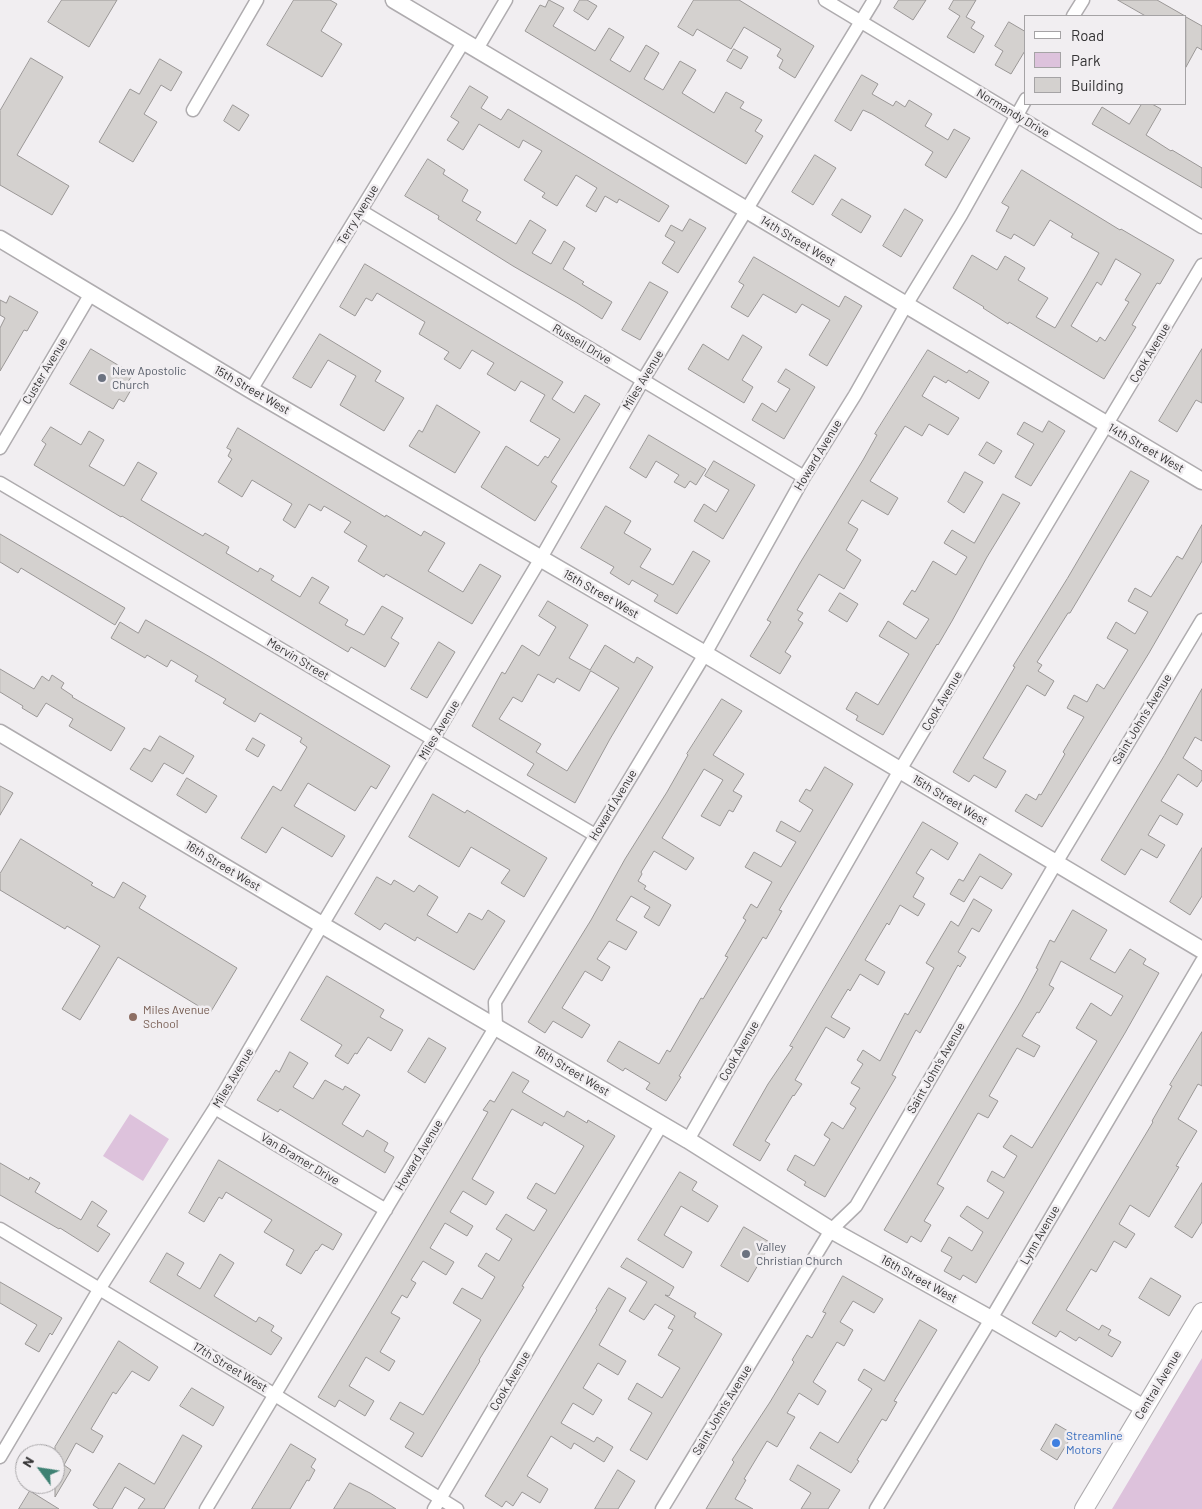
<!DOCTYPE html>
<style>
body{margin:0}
#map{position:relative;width:1202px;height:1509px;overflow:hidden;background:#f1eef1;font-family:Barlow,sans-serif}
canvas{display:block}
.legend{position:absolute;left:1024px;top:15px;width:162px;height:90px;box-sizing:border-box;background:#f1eef1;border:1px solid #a5a3a5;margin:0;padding:6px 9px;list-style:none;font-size:15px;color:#343334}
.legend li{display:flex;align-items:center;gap:10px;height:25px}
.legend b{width:25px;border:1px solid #a5a3a5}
.north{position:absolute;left:15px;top:1444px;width:50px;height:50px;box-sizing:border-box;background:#f1eef1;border:1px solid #a5a3a5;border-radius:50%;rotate:301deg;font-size:14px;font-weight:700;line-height:20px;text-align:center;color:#343334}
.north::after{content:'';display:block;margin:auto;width:18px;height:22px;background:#3e8173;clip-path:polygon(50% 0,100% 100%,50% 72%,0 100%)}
</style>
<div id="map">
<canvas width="1202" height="1509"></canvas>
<ul class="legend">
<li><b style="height:6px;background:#fff"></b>Road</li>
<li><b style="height:14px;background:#ddc2dc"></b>Park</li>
<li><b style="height:14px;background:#d4d1cf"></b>Building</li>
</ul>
<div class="north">N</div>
</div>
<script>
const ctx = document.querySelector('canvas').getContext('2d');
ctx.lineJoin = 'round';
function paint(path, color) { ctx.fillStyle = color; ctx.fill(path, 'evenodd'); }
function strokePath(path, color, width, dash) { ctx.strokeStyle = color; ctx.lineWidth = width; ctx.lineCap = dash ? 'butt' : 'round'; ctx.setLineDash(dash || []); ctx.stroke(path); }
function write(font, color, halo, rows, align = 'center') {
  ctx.font = font + ' Barlow,sans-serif'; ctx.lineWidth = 5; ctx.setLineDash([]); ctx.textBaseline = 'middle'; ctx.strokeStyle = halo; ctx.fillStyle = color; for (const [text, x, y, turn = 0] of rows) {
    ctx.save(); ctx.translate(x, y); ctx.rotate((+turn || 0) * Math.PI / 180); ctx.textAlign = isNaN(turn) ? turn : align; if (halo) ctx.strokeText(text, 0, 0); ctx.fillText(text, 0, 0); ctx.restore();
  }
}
const green = new Path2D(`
 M130 1114 169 1139 143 1181 103 1156Z
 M1202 1358V1509H1112Z`);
const building = new Path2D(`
 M62 0H117L89 47 48 22Z
 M294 0H330L337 4 321 31 342 44 322 77 267 45Z
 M549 0 564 8 553 26 595 51 609 28 624 37 610 60 630 72 646 45 659 53 644 79 663 90 680 61 696 70 682 93 714 113 726 92 744 102 740 108 762 120 755 131 763 136 746 164 525 31 540 5 545 7Z
 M580 0H587L597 6 588 20 574 11Z
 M694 0H739L814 46 795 78 779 68 783 60 777 56 781 49 744 27 731 49 697 29 693 36 678 27Z
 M899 0H926L913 20 894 8Z
 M954 0H976L966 17 975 22 971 28 984 36 974 53 947 37 960 16 949 9Z
 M1118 0H1157L1185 16H1146Z
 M1186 17 1202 26V50L1197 47 1186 67Z
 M1009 22 1026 32V49L1011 74 995 65 1003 51 995 46Z
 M734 49 748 57 741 69 727 61Z
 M31 58 63 77 17 155 69 186 52 215 0 185V111Z
 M160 59 182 72 171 91 161 85 144 114 157 122 133 162 99 142 130 89 139 94Z
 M862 75 878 84 872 94 893 106 896 101 905 107 909 100 932 114 925 126 948 140 954 129 970 138 946 178 925 165 933 152 872 114 863 110 851 131 835 121Z
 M470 86 488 97 481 108 501 120 508 109 669 206 659 222 619 199 617 203 605 196 596 212 586 206 597 188 576 175 557 206 542 197 545 193 524 180 542 151 523 140 519 148 479 124 463 150 447 140 459 122 451 117Z
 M1142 104H1152L1161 109 1146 135 1171 151 1172 150 1202 168V188L1092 124 1102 107 1129 124Z
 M233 105 249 115 239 131 224 121Z
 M815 155 836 168 813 205 792 192Z
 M428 159 445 170 443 174 468 190 462 201 481 212 476 220 516 244 530 220 546 230 532 253 551 264 564 241 575 248 563 269 584 282 582 284 612 302 602 319 577 303 513 266 438 219 439 216 405 196Z
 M1022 170 1120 230 1121 229 1174 260 1160 284 1157 283 1132 325 1136 327 1104 379 1009 322 1008 324 983 308 984 307 953 288 972 255 997 270 1005 256 1025 268 1018 280 1048 298 1036 317 1055 328 1086 276 1099 253 1071 237 1073 234 1050 220 1034 246 1014 234 1011 239 996 231 1009 207 1002 203ZM1116 259 1141 274 1125 300 1129 302 1105 341 1100 337 1097 342 1071 326 1097 282 1101 285Z
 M842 199 871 216 861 233 832 215Z
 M905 209 923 220 901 257 883 246Z
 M690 219 706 228 678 273 662 263 675 242 665 236 671 225 682 231Z
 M754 257 839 307 845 296 862 306 827 366 809 355 830 320 802 304 796 313 763 294 748 317 731 307 744 285 739 282Z
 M365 264 563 382 552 399 574 413 585 395 600 404 551 482 557 486 535 521 481 487 506 446 538 466 545 456 548 458 560 439 530 421 545 395 521 381 515 391 487 374 494 363 472 350 460 369 444 359 449 352 419 334 425 322 377 293 372 301 366 298 355 316 340 307Z
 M650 282 668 292 640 340 622 330Z
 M10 296 38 312 27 331 24 330 0 371V328L5 318 0 315V300L6 303Z
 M320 334 381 371 375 381 404 398 384 431 340 405 356 376 328 360 311 388 293 378Z
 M743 335 762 347 742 380 753 387 744 403 688 369 703 344 728 360Z
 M91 349 133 374 126 385 132 388 124 402 119 399 113 409 70 384Z
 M1202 349V403L1196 400 1177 432 1159 421Z
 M928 350 967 373 969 370 989 382 979 399 948 380 946 383 934 376 922 396 959 418 948 435 929 424 922 436 905 426 870 481 898 498 888 515 862 500 848 523 858 529 846 550 861 560 844 589 819 574 797 610 803 613 798 620 803 623 785 652 791 656 780 674 750 656 771 622 767 620 800 563 863 460 877 435 875 434Z
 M786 369 815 387 784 439 752 420 762 403 776 412 790 389 778 382Z
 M437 405 480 432 455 473 409 446 419 430 422 432Z
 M1049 421 1065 431 1031 486 1015 477 1034 444 1017 434 1024 422 1042 432Z
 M51 427 81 445 89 431 104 440 89 466 124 486 138 462 157 473 141 500 203 536 205 533 229 547 226 553 258 572 260 568 274 576 271 580 300 597 312 577 329 587 319 603 348 620 345 625 364 635 382 606 403 618 391 638 399 643 385 667 351 647 348 652 122 516 121 517 34 465 46 444 42 441Z
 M238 428 385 517 386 515 421 536 424 531 445 543 428 571 463 592 480 564 501 576 472 624 386 574 384 577 358 561 367 546 344 532 351 522 324 506 321 511 309 504 295 528 283 520 292 504 252 480 242 497 218 482 232 459 228 456 231 450 227 448Z
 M649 435 706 469 696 485 690 481 685 488 674 482 679 475 656 461 646 478 630 468Z
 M987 442 1002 451 994 464 979 455Z
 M714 461 755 485 723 539 694 521 704 504 716 512 729 490 705 476Z
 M1131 471 1149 481 1070 613H1068L1037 662 1042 665 1038 671 1054 681 1045 696 1027 685 983 758 1006 771 996 788 974 775 969 782 953 772 1015 667 1013 666 1067 579Z
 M965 472 983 482 964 513 948 502Z
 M1003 494 1020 503 987 557 952 621 938 645 937 644 883 735 856 720 858 716 846 709 856 692 878 705 909 654 879 636 888 621 916 639 929 619 903 604 912 590 915 592 933 561 956 575 967 557 944 543 952 530 974 543Z
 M606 506 631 521 624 533 651 549 640 567 673 585 693 551 710 561 677 614 654 601 658 595 632 580 629 585 610 573 614 567 581 548Z
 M1202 525V561L1149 653 1042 827 1015 811 1026 794 1036 800 1039 794 1041 795 1065 754 1063 752 1084 717 1067 708 1074 695 1087 702 1097 684 1104 689 1128 650 1107 638 1116 622 1135 634 1148 612 1128 601 1135 588 1151 597 1177 556 1182 559Z
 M0 534 125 608 115 625 21 568 18 573 0 562Z
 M840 593 858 604 847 622 829 611Z
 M548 601 588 625 569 658 590 670 605 645 634 663 637 657 653 667 610 739 575 803 527 775 534 764 472 726 502 672 505 674 522 645 539 656 556 627 539 616ZM591 671 619 688 567 771 536 752 541 744 499 719 513 697 522 702 538 674 554 683 557 678 579 691Z
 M146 620 210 657 390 766 376 789 371 786 355 811 308 783 294 806 345 836 332 857 282 827 266 853 241 838 273 786 281 791 307 747 300 742 302 738 260 713 255 722 223 703 226 699 195 681 198 676 171 660 167 667 147 655 145 658 111 638 120 622 138 633Z
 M439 642 455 652 427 698 411 689Z
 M0 669 34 689 42 676 49 681 52 675 64 683 61 688 73 696 72 697 125 728 111 751 69 726 73 719 46 703 37 717 22 708 23 706 0 692Z
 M1202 689V741L1195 737 1183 758 1202 771V780L1197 787 1178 774 1161 801 1183 814 1177 825 1160 815 1148 835 1165 845 1157 858 1141 849 1125 875 1101 860 1164 756Z
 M722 699 742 711 713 755 744 774 733 791 742 796 733 812 729 810 720 826 701 816 723 780 704 769 662 838 694 858 686 870 654 851 641 872 642 874 638 881 646 886 644 889 671 905 659 926 644 917 650 907 631 896 616 920 637 932 626 950 609 941 597 959 610 967 602 981 585 971 562 1008 590 1025 582 1038 553 1021 545 1033 528 1022 591 920 625 859 667 792 688 755 687 754Z
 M160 736 194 756 183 774 164 763 152 782 130 769 144 748 150 751Z
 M253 738 265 745 258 757 246 750Z
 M825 767 853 784 779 910 782 911 766 939 763 937 679 1076 681 1077 666 1101 646 1089 650 1083 625 1068 623 1071 607 1061 619 1041 659 1064 667 1050 670 1052 701 998 703 999 728 957 725 956 746 920 743 918 751 904 757 908 772 882 745 867 754 852 781 867 796 842 776 831 781 821 800 832 813 810 799 801 806 789 810 791Z
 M187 778 217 796 206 813 177 795Z
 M0 786 13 793 0 815Z
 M433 794 465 813 467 810 547 858 524 897 501 883 510 870 471 847 459 867 409 837Z
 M923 822 958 843 948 860 931 849 916 873 924 878 913 897 925 904 918 916 900 905 889 925 887 923 865 960 885 972 878 985 860 974 850 991 848 989 831 1017 850 1028 844 1038 826 1027 795 1080 802 1084 794 1096 793 1095 765 1141 770 1144 760 1161 733 1145 768 1084 793 1047 790 1046Z
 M21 839 93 883 91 885 114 898 123 882 146 896 139 908 237 968 210 1013 118 957 80 1020 62 1009 100 946 67 926 65 929 0 890V874Z
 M1202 848V896L1190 915 1170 902Z
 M980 854 1012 874 1002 889 980 876 964 902 950 894 959 879 963 881Z
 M377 877 391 885 394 880 414 892 419 885 438 897 427 915 457 933 469 913 482 920 488 910 505 921 474 970 417 937 415 941 385 923 380 930 355 914Z
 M974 899 992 910 979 932 972 928 958 952 966 957 960 967 958 965 920 1033 916 1030 892 1075 896 1077 825 1197 804 1185 806 1182 787 1170 795 1155 814 1166 830 1139 824 1135 832 1122 843 1129 856 1108 850 1104 860 1088 851 1083 863 1064 857 1060 863 1050 880 1061 905 1013 908 1015 934 968 926 963 951 921 958 926Z
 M1073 910 1107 930 1090 959 1115 973 1130 949 1146 959 1143 964 1159 973 1125 1033 976 1283 963 1275 960 1280 944 1271 952 1257 941 1251 949 1237 972 1251 983 1232 960 1216 967 1206 988 1219 1004 1192 987 1181 992 1171 1004 1178 1017 1156 1003 1147 1011 1135 1032 1148 1097 1041 1076 1028 1091 1003 1111 1016 1123 996 1061 961 1049 985 1054 988 1039 1013 1037 1012 1022 1036 1040 1046 1034 1057 1017 1048 989 1096 998 1101 988 1118 978 1113 937 1184 944 1188 924 1221 931 1225 921 1242 911 1236 907 1243 884 1230 1020 1002 1038 969 1036 968 1050 940 1054 942Z
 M327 976 384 1010 380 1017 403 1030 391 1051 368 1037 357 1054 355 1053 348 1064 335 1056 342 1045 301 1020Z
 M1202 1032V1086L1198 1084 1178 1119 1197 1131 1176 1166 1179 1167 1149 1217 1130 1205 1119 1224 1135 1234 1126 1248 1114 1241 1096 1272 1091 1269 1066 1310 1099 1330 1102 1325 1111 1330 1108 1335 1121 1342 1112 1357 1079 1337 1076 1341 1060 1331 1056 1337 1032 1323 1153 1122 1152 1121 1172 1086 1170 1085Z
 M429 1038 446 1048 425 1083 408 1072Z
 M290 1052 308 1063 293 1087 313 1099 325 1080 343 1090 345 1086 360 1095 342 1124 363 1137 367 1130 388 1143 384 1151 394 1157 385 1173 280 1109 278 1112 257 1100 276 1070 279 1072Z
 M513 1072 529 1081 522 1092 564 1117 567 1111 587 1123 588 1120 615 1136 522 1286 524 1287 479 1360 480 1361 422 1457 405 1447 414 1433 390 1419 400 1402 423 1415 481 1320 453 1303 462 1288 482 1299 495 1277 478 1266 486 1253 499 1261 512 1239 496 1229 506 1214 534 1231 547 1210 527 1198 536 1183 555 1194 584 1146 544 1122 542 1126 512 1109 472 1179 494 1192 486 1205 463 1191 450 1212 473 1226 467 1236 445 1223 430 1248 454 1262 446 1275 423 1261 411 1280 416 1283 407 1298 402 1295 391 1313 400 1318 380 1352 395 1361 389 1371 366 1357 349 1386 374 1401 365 1416 339 1400 335 1407 318 1397 378 1298 477 1131 488 1112 483 1110 490 1100 494 1102Z
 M219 1160 342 1234 333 1250 322 1244 317 1251 316 1250 301 1274 286 1265 294 1250 264 1232 272 1220 226 1192 222 1199 219 1197 204 1222 189 1213Z
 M0 1163 29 1180 30 1177 40 1183 35 1192 81 1220 92 1201 107 1211 97 1226 110 1234 98 1252 60 1228 59 1229 0 1195Z
 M680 1172 697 1182 692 1190 718 1206 708 1222 681 1206 664 1235 692 1252 683 1268 638 1240Z
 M1202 1183V1222L1192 1238 1175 1227Z
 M744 1227 771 1243 748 1282 721 1266Z
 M167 1253 184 1263 177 1275 200 1289 220 1254 234 1263 214 1296 256 1322 259 1317 274 1326 271 1331 282 1338 271 1355 150 1282Z
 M627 1258 674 1287 669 1296 665 1295 696 1313 694 1317 722 1334 647 1460 630 1450 652 1413 628 1399 637 1383 662 1398 680 1368 658 1355 673 1330 668 1328 675 1316 655 1304 644 1320 629 1311 647 1282 621 1267Z
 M843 1276 883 1299 874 1313 853 1301 840 1322 853 1330 844 1346 837 1342 813 1382 826 1391 818 1405 799 1393 787 1413 795 1417 777 1447 767 1441 744 1479 746 1480 735 1499 753 1509H706L734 1462 732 1460 770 1402 794 1362 792 1360 807 1335 812 1338 826 1313 823 1312Z
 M1151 1278 1181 1296 1169 1316 1139 1298Z
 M0 1282 62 1318 52 1335 50 1333 39 1352 25 1344 37 1325 0 1303Z
 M609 1288 626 1298 599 1345 626 1361 618 1375 598 1363 583 1388 602 1400 593 1415 573 1403 561 1423 594 1442 597 1437 613 1447 604 1462 574 1443 571 1449 551 1436 527 1476 548 1489 540 1503 522 1492 513 1506 506 1501 502 1507 485 1496 597 1310 596 1309Z
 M920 1320 937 1330 894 1401 897 1402 886 1421 882 1419 857 1460 859 1461 851 1473 810 1448 820 1432 838 1443 872 1389 858 1380 864 1369 884 1381Z
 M119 1341 158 1367 149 1381 132 1371 116 1394 113 1392 91 1429 103 1436 93 1453 76 1443 64 1465 71 1470 55 1497V1447Z
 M192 1388 224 1407 213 1426 180 1406Z
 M1056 1424 1073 1434 1057 1460 1041 1450Z
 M183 1435 202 1446 164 1509H138L145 1499 125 1487 112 1509H99L93 1505 119 1463 154 1484Z
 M291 1444 316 1459 311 1467 315 1470 309 1481 307 1480 290 1509H252Z
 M798 1465 840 1490 828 1509H801L811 1493 790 1480Z
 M618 1470 635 1481 618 1509H595Z
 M350 1483 370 1493 396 1509H334Z
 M30 1491 59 1509H19Z`);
const minor = new Path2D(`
 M825 0 1202 227
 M1073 16 1083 0
 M477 49 506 0
 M193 110 257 0
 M361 211 804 477
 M251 390 464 41
 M0 448 90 295
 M0 483 595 835
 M215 1108 386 1210
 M688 1140 900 770 1202 265
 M0 1229 275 1395 457 1509
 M0 1457 100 1288 215 1108 322 925 541 558 643 380 874 0
 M206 1509 496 1026 495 1002 705 654 804 477 855 395 906 305 961 215 1026 99
 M434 1509 662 1124
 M662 1509 831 1230 856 1206 1056 863 1202 620
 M876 1509 991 1319 1202 961`);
const tertiary = new Path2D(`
 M394 0 1202 481
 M0 239 251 390 705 654 1202 950
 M0 733 322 925 688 1140 831 1230 991 1319 1144 1408`);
const secondary = new Path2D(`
 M1084 1509 1202 1312`);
const markers = [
 [102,378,5,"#6b7280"],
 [133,1017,5,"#8d6e63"],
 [746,1254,5,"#6b7280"],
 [1056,1443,5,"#3f7fe0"]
];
const streetNames = [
 ["Normandy Drive",1013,113,31],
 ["Terry Avenue",358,215,-59],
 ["14th Street West",798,241,31],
 ["Russell Drive",582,344,31],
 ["Cook Avenue",1150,353,-59],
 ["Custer Avenue",45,371,-59],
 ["Miles Avenue",643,380,-59],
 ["15th Street West",252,390,30],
 ["14th Street West",1146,448,30],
 ["Howard Avenue",818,455,-59],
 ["15th Street West",601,594,30],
 ["Mervin Street",298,659,31],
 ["Cook Avenue",942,701,-59],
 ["Saint John's Avenue",1142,719,-59],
 ["Miles Avenue",439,730,-59],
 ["15th Street West",950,800,31],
 ["Howard Avenue",613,805,-59],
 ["16th Street West",223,866,31],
 ["Cook Avenue",739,1051,-60],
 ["Saint John's Avenue",936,1068,-60],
 ["16th Street West",572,1071,31],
 ["Miles Avenue",233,1078,-59],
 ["Howard Avenue",419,1155,-59],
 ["Van Bramer Drive",300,1159,31],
 ["Lynn Avenue",1040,1235,-60],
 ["16th Street West",919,1279,29],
 ["17th Street West",230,1367,31],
 ["Cook Avenue",510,1381,-59],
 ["Central Avenue",1158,1385,-59],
 ["Saint John's Avenue",722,1410,-59]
];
const worshipNames = [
 ["New Apostolic",112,371],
 ["Church",112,385],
 ["Valley",756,1247],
 ["Christian Church",756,1261]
];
const educationNames = [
 ["Miles Avenue",143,1010],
 ["School",143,1024]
];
const shopNames = [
 ["Streamline",1066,1436],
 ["Motors",1066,1450]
];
paint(green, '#ddc2dc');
paint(building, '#d4d1cf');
strokePath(building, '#9a9796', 1);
strokePath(minor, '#afacaf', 15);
strokePath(tertiary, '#afacaf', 19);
strokePath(secondary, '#afacaf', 20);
strokePath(minor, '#fff', 12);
strokePath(tertiary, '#fff', 16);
strokePath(secondary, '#fff', 18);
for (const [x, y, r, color] of markers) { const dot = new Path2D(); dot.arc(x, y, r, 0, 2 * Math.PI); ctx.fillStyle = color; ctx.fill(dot); strokePath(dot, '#f1eef1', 2); }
write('12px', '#343334', '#f1eef1', streetNames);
write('12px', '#5b616d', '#f1eef1', worshipNames, 'left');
write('12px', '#785e54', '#f1eef1', educationNames, 'left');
write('12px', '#366cbe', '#f1eef1', shopNames, 'left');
</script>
